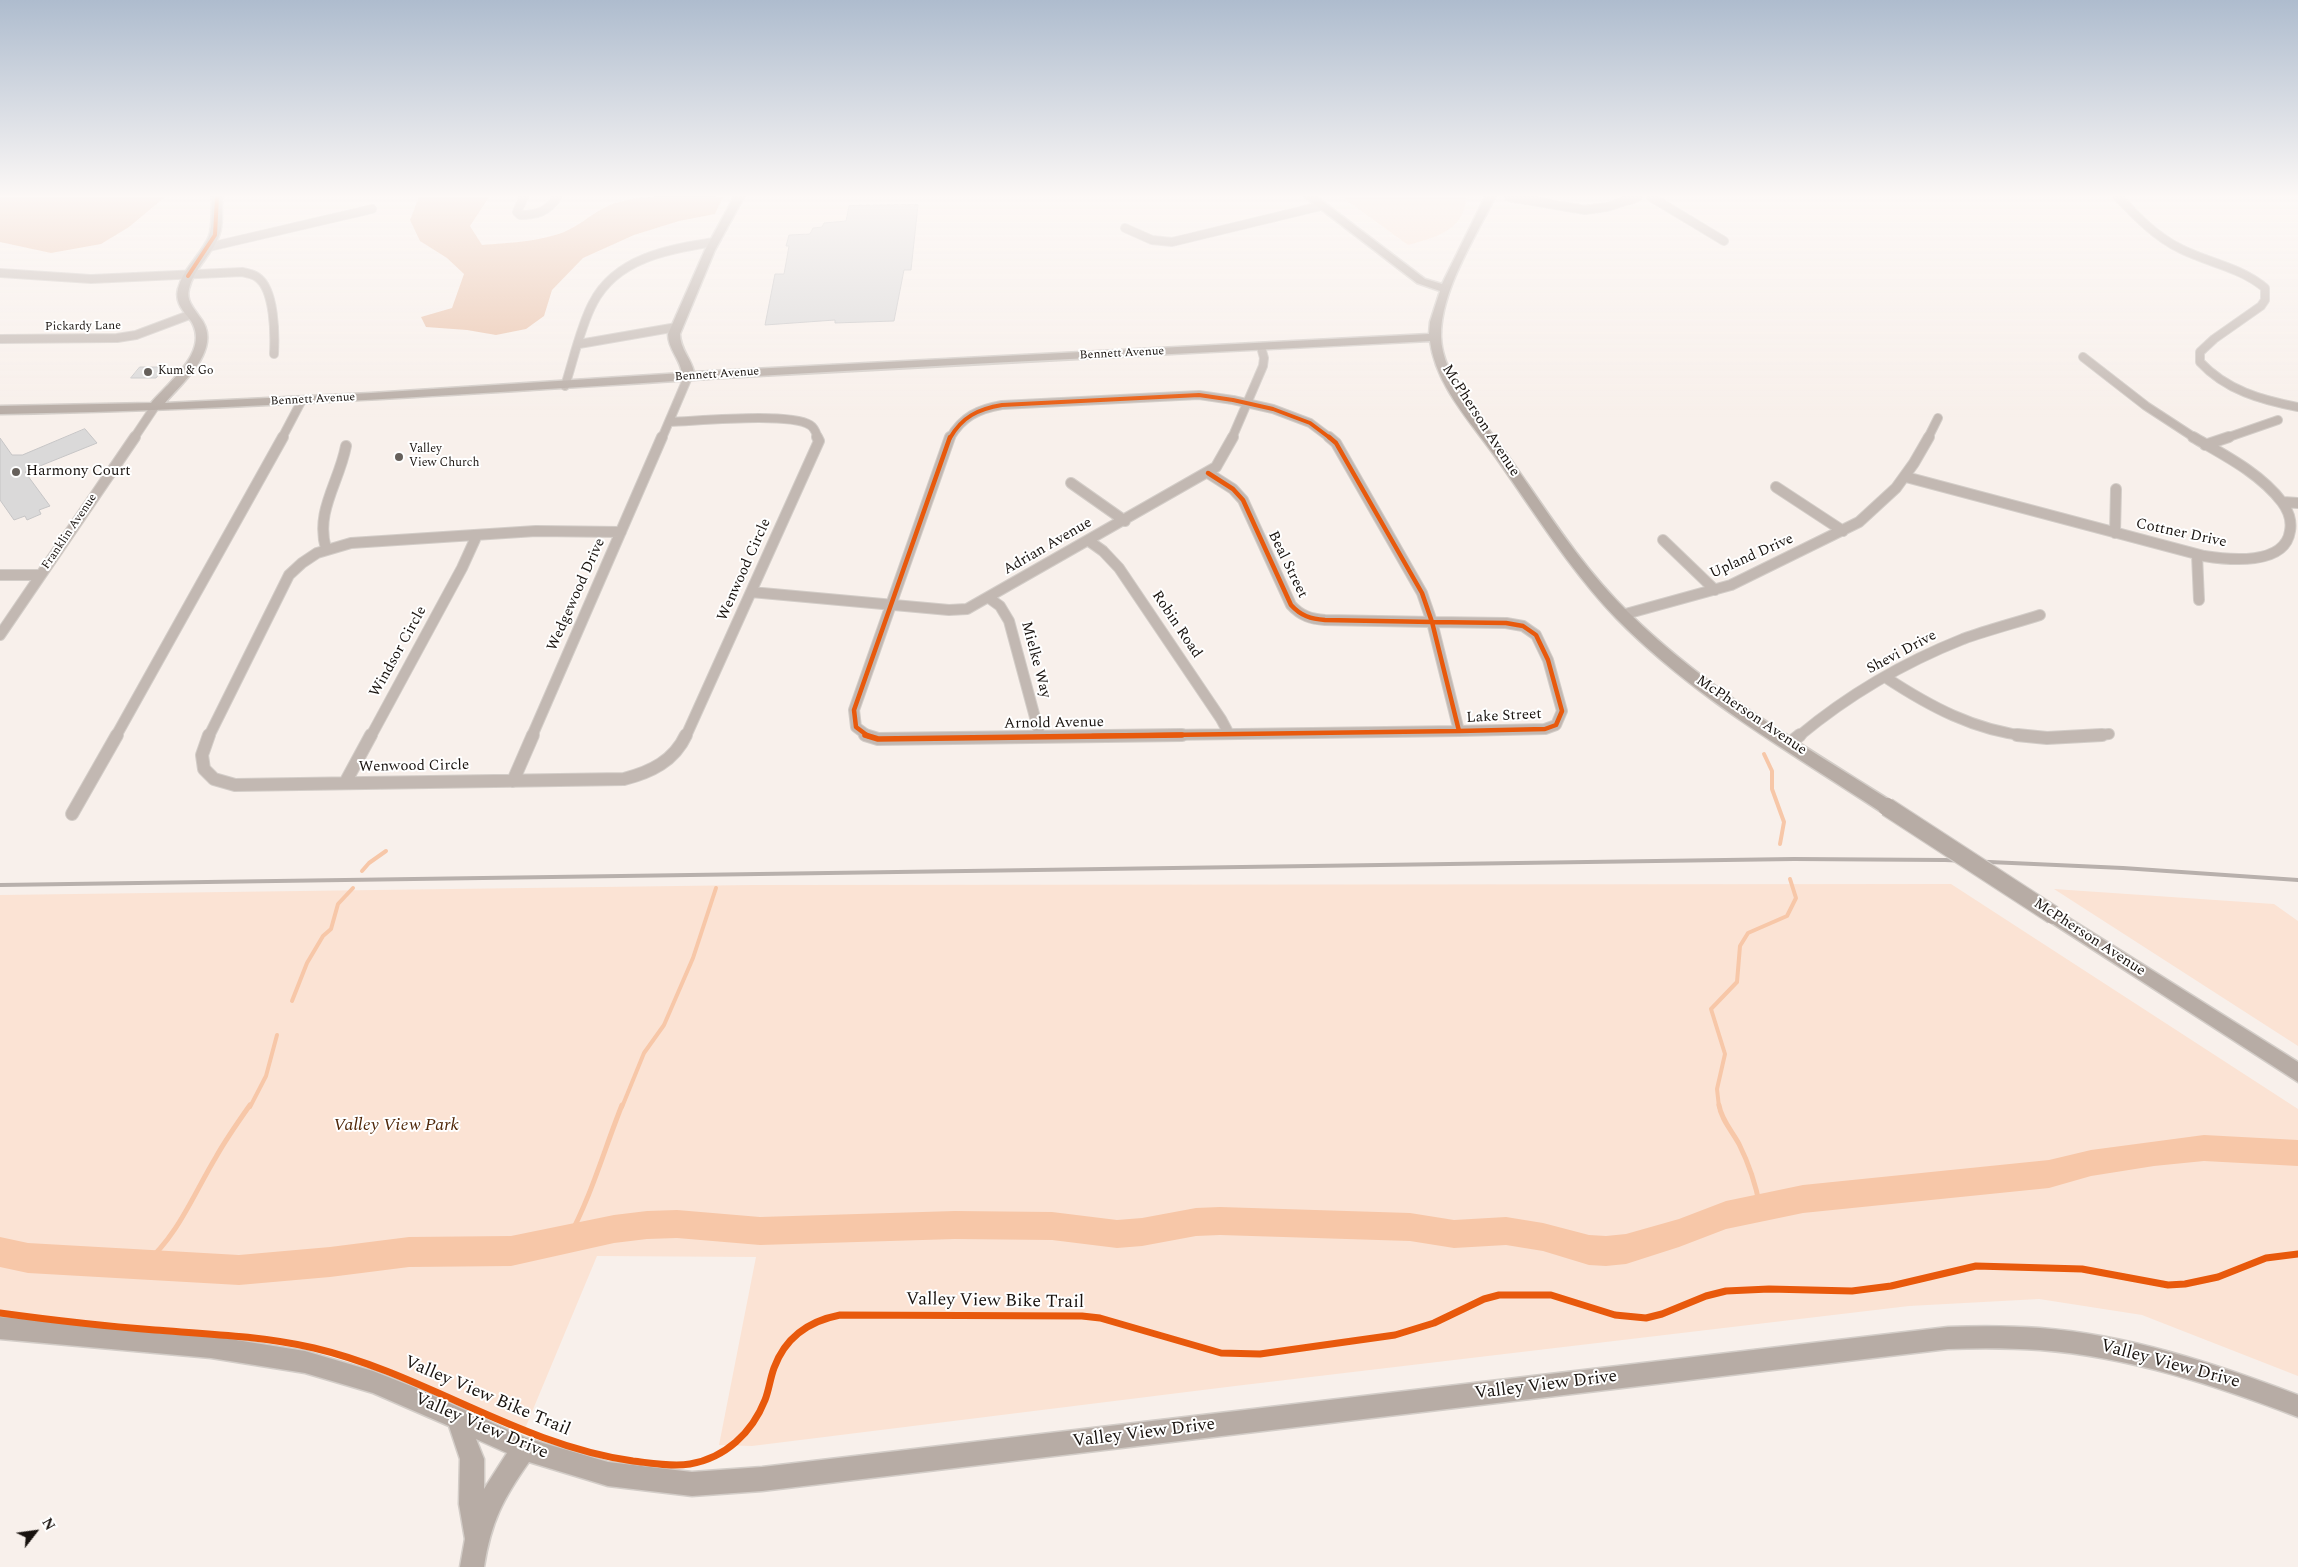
<!DOCTYPE html>
<style>
body{margin:0}
#map{position:relative;width:2298px;height:1567px;overflow:hidden;background:#f8f0eb;font-family:Spectral,serif}
canvas{display:block}
.north{position:absolute;left:10px;top:1507px;width:50px;height:50px;-webkit-text-stroke:4px #fff;paint-order:stroke;rotate:60deg;font-size:14px;font-weight:700;line-height:20px;text-align:center;color:#18120e}
.north::after{content:'';display:block;margin:auto;width:18px;height:22px;background:#18120e;clip-path:polygon(50% 0,100% 100%,50% 72%,0 100%)}
</style>
<div id="map">
<canvas width="2298" height="1567"></canvas>
<div class="north">N</div>
</div>
<script>
const ctx = document.querySelector('canvas').getContext('2d');
ctx.lineJoin = 'round';
function paint(path, color) { ctx.fillStyle = color; ctx.fill(path, 'evenodd'); }
function strokePath(path, color, width, dash) { ctx.strokeStyle = color; ctx.lineWidth = width; ctx.lineCap = dash ? 'butt' : 'round'; ctx.setLineDash(dash || []); ctx.stroke(path); }
function write(font, color, halo, rows, align = 'center') {
  ctx.font = font + ' Spectral,serif'; ctx.lineWidth = 4; ctx.setLineDash([]); ctx.textBaseline = 'middle'; ctx.strokeStyle = halo; ctx.fillStyle = color; for (const [text, x, y, turn = 0] of rows) {
    ctx.save(); ctx.translate(x, y); ctx.rotate((+turn || 0) * Math.PI / 180); ctx.textAlign = isNaN(turn) ? turn : align; if (halo) ctx.strokeText(text, 0, 0); ctx.fillText(text, 0, 0); ctx.restore();
  }
}
const green = new Path2D(`
 M1342 197H1466C1466 230 1434 238 1408 245Z
 M1951 884 2298 1109V1376L2142 1315 2039 1299 1909 1306 1235 1386 752 1446 719 1445 756 1257 597 1256 524 1431C462 1406 403 1374 339 1354 287 1338 231 1335 177 1331 118 1327 58 1321 0 1313V895L752 885Z
 M2054 889 2274 904 2298 921V1046Z`);
const forest = new Path2D(`
 M0 197H165L129 227 101 244 51 253 0 242Z
 M419 197H489L470 226 482 245C508 243 550 241 572 228 590 218 602 205 623 201 654 194 690 197 723 197L715 214 679 221 634 235 583 258 552 290 544 316 526 329 496 335 467 330 426 327 421 317 452 308 464 274 447 258 420 241 410 220Z`);
const streamFar1 = new Path2D(`
 M1764 754 1772 771V789L1784 822 1780 844
 M362 871 369 863 386 851
 M292 1001 307 963 323 936 331 929 338 904 353 888
 M250 1107 266 1076 277 1035
 M622 1107 644 1053 664 1025 693 958 716 888
 M1719 1107 1717 1089 1725 1054 1711 1009 1737 982 1740 946 1748 933 1787 916 1796 898 1790 879`);
const stream = new Path2D(`
 M1719 1105C1721 1119 1732 1131 1739 1144 1749 1164 1756 1185 1760 1207
 M568 1239C591 1197 604 1150 622 1105
 M143 1266C179 1234 192 1197 216 1157 226 1139 238 1122 250 1105`);
const river = new Path2D(`
 M2204 1135 2298 1140V1166L2204 1161 2154 1166 2091 1176 2049 1188 1803 1213 1726 1229 1679 1247 1626 1264 1606 1266 1589 1265 1543 1251 1506 1245 1454 1248 1410 1241 1220 1235 1196 1236 1142 1246 1117 1248 1052 1240 955 1239 760 1245 677 1238 647 1239 614 1243 511 1266 409 1267 330 1277 239 1285 28 1273 0 1267V1237L28 1243 239 1255 330 1247 409 1237 511 1236 614 1215 647 1211 677 1210 760 1217 955 1211 1052 1212 1117 1220 1142 1218 1196 1208 1220 1207 1410 1213 1454 1220 1506 1217 1543 1223 1589 1235 1606 1236 1626 1234 1679 1219 1726 1201 1803 1185 2049 1160 2091 1150Z`);
const building = new Path2D(`
 M918 205 911 270H904L894 321 835 323V320L765 325 775 274H784L789 246H786L789 235 810 234 813 228 822 227 824 223 846 221 849 206Z
 M140 367H165L156 378H131Z
 M85 429 97 443 25 472 50 506 39 510 41 514 27 520 25 516 14 520 0 500V438L12 455H22Z`);
const streetFar2 = new Path2D(`
 M524 197 517 212 520 215C536 215 548 212 557 197
 M1509 197 1585 210 1607 207 1638 197
 M1651 197 1724 241
 M2118 197C2137 217 2156 237 2181 249 2209 263 2240 267 2265 288V300L2261 306 2214 339 2200 352V362C2226 390 2261 400 2298 407
 M1125 228 1152 240 1172 242 1321 206
 M209 247 372 209
 M0 273 91 279 242 272C247 273 253 274 257 277 275 289 275 335 274 354
 M0 339 117 338 136 335 192 314
 M579 344 677 327
 M2083 357 2146 406 2195 438
 M565 386C573 361 581 325 593 303 616 258 669 249 714 242
 M670 422C699 421 789 412 810 425 815 428 816 433 818 438
 M134 438 154 408
 M282 438 302 400
 M662 438 688 377
 M950 438C962 417 978 409 1002 405L1199 395 1233 400 1273 409 1310 423 1330 438
 M1232 438 1263 366 1264 358 1261 347
 M1928 438 1938 418
 M2226 438 2278 420`);
const streetFar1 = new Path2D(`
 M1329 437 1336 443 1422 593 1432 622
 M2205 445 2229 437
 M1208 473 1233 489 1243 500 1291 605C1301 616 1311 619 1325 620L1432 622
 M1906 477 2204 556C2229 560 2285 566 2290 531 2292 521 2288 510 2282 502 2260 473 2224 455 2193 437
 M1071 483 1125 521
 M1776 487 1843 531
 M2283 502 2298 503
 M2115 533 2116 489
 M1663 540 1715 590
 M1089 541 1103 551 1119 568 1221 719 1229 734
 M326 549C315 511 339 483 346 446
 M2197 555 2199 600
 M0 575H41
 M751 592 949 610 967 609 1216 467 1233 437
 M989 598 1000 606 1009 621 1040 736
 M1622 615 1731 585 1859 522 1896 488 1914 463 1929 437
 M1432 622 1506 623 1523 626 1536 635 1548 660 1562 711 1556 725 1545 729 1459 731
 M1432 622 1459 731
 M0 635 135 437
 M1885 677C1929 706 1975 731 2028 736
 M116 736 283 437
 M209 736 289 575 302 563 317 553 351 543 536 531 621 532
 M371 736 462 568 477 535
 M532 736 662 437
 M686 736 819 441 817 437
 M868 736 856 727 854 710 950 437
 M1092 736 1459 731
 M1799 736C1847 696 1905 662 1963 639 1988 630 2015 623 2040 615
 M2090 736 2109 734`);
const street = new Path2D(`
 M209 735 202 755 204 769 214 779 235 785 624 779C651 772 674 761 686 735
 M865 735 878 739 1182 735
 M1039 735 1040 737
 M2017 735 2047 738 2102 735
 M1790 743 1800 735
 M513 781 533 735
 M345 783 371 735
 M72 814 117 735`);
const secondary = new Path2D(`
 M212 197H222C221 210 224 224 219 236 212 255 194 268 189 289 186 300 193 307 199 316 225 347 184 381 165 403L371 393 682 373C680 359 668 349 668 334L705 250 734 197H744L715 250 680 334C680 349 691 358 694 372L1429 334 1430 322 1440 291 1417 283 1305 197H1317L1425 279 1442 284 1485 197H1495C1475 238 1440 292 1441 337 1442 377 1482 419 1504 450 1543 505 1579 564 1628 612 1706 689 1801 744 1893 802L1895 807 1893 812 1887 814 1881 812C1790 752 1693 697 1616 618 1569 569 1533 510 1494 455 1469 420 1436 385 1430 341 1200 353 970 363 740 377 493 392 247 410 0 414V406L151 403C170 381 214 348 188 317 181 309 175 300 178 289 183 268 201 255 209 236 213 224 211 210 212 197Z
 M2053 908 2298 1062V1082L2047 920 2044 915 2047 910Z
 M0 1317 211 1336 305 1351 373 1371 416 1388 526 1438 608 1462 692 1472 762 1467 1948 1327C1979 1326 2009 1326 2040 1328 2129 1335 2214 1363 2298 1395V1417C2214 1385 2130 1357 2040 1350 2009 1348 1979 1348 1948 1349L762 1491 692 1496 608 1486 529 1462C503 1499 491 1522 484 1567H460L465 1539 459 1504 460 1459 449 1426 373 1393 305 1373 211 1358 0 1339ZM476 1439 507 1453 484 1489V1459Z`);
const rail = new Path2D(`
 M0 885 1794 859 1945 860 2123 868 2298 880`);
const secondaryBridge = new Path2D(`
 M1887 807 2053 915`);
const cyclewayFar3 = new Path2D(`
 M188 276 215 235 217 197
 M950 438C962 417 978 409 1002 405L1199 395 1233 400 1273 409 1310 423 1330 438`);
const cyclewayFar2 = new Path2D(`
 M1329 437 1336 443 1422 593 1432 622
 M1208 473 1233 489 1243 500 1291 605C1301 616 1311 619 1325 620L1432 622
 M1432 622 1506 623 1523 626 1536 635 1548 660 1562 711 1556 725 1545 729 1459 731
 M1432 622 1459 731
 M868 736 856 727 854 710 950 437
 M1092 736 1459 731`);
const cyclewayFar1 = new Path2D(`
 M865 735 878 739 1182 735`);
const cycleway = new Path2D(`
 M0 1313C51 1320 103 1326 155 1330 208 1334 261 1336 314 1348 425 1374 519 1445 633 1461 651 1463 671 1467 690 1464 725 1458 752 1433 765 1400 769 1390 770 1379 774 1368 785 1338 809 1321 840 1315L1082 1316 1100 1318 1221 1353 1260 1354 1395 1335 1434 1323 1484 1299 1499 1295H1551L1615 1315 1646 1318 1662 1314 1706 1296 1726 1291 1769 1289 1852 1291 1891 1286 1976 1266 2082 1269 2168 1285 2185 1284 2218 1277 2266 1258 2298 1254`);
const markers = [
 [148,372,5,"#66605b"],
 [399,457,5,"#66605b"],
 [16,472,5,"#66605b"]
];
const farStreetnames = [
 ["Pickardy Lane",83,327,-1],
 ["Bennett Avenue",1122,354,-3],
 ["Bennett Avenue",717,375,-4],
 ["Bennett Avenue",313,400,-3],
 ["Franklin Avenue",70,532,-56]
];
const farPoinames = [
 ["Kum & Go",158,372],
 ["Valley",409,450],
 ["View Church",409,464]
];
const streetNames = [
 ["McPherson Avenue",1480,421,57],
 ["Cottner Drive",2181,534,12],
 ["Adrian Avenue",1048,547,-30],
 ["Upland Drive",1752,557,-24],
 ["Beal Street",1287,565,64],
 ["Wenwood Circle",745,570,-66],
 ["Wedgewood Drive",577,595,-66],
 ["Robin Road",1176,625,56],
 ["Windsor Circle",399,652,-61],
 ["Shevi Drive",1902,653,-28],
 ["Mielke Way",1035,660,75],
 ["McPherson Avenue",1751,716,34],
 ["Lake Street",1504,717,-3],
 ["Arnold Avenue",1054,724,-1],
 ["Wenwood Circle",414,767,-1],
 ["McPherson Avenue",2089,938,33]
];
const poiNames = [
 ["Harmony Court",26,472]
];
const nearParknames = [
 ["Valley View Park",396,1126]
];
const nearStreetnames = [
 ["Valley View Bike Trail",995,1302,1],
 ["Valley View Drive",2170,1365,15],
 ["Valley View Drive",1546,1386,-7],
 ["Valley View Bike Trail",487,1397,23],
 ["Valley View Drive",481,1427,23],
 ["Valley View Drive",1144,1434,-7]
];
paint(green, '#fbe3d4');
paint(forest, '#eac3ab');
strokePath(streamFar1, '#f7c7a8', 4);
strokePath(stream, '#f7c7a8', 5);
paint(river, '#f7c7a8');
paint(building, '#dad9d9');
strokePath(building, '#c6c5c6', 1);
strokePath(streetFar2, '#d3cdc8', 10);
strokePath(streetFar1, '#d3cdc8', 12);
strokePath(street, '#d3cdc8', 14);
strokePath(secondary, '#d3cdc8', 3);
strokePath(streetFar2, '#c2b8b2', 8);
strokePath(streetFar1, '#c2b8b2', 10);
strokePath(street, '#c2b8b2', 12);
paint(secondary, '#b7aca5');
strokePath(rail, '#b8b0ac', 4);
strokePath(secondaryBridge, '#d3cdc8', 20, []);
strokePath(secondaryBridge, '#b7aca5', 18);
strokePath(cyclewayFar3, '#e8590c', 4);
strokePath(cyclewayFar2, '#e8590c', 4.5);
strokePath(cyclewayFar1, '#e8590c', 5.5);
strokePath(cycleway, '#e8590c', 7);
const sky = ctx.createLinearGradient(0, 0, 0, 417);
sky.addColorStop(0, '#aebcce');
sky.addColorStop(0.47, '#fcf8f6');
sky.addColorStop(1, '#fcf8f600');
ctx.fillStyle = sky;
ctx.fillRect(0, 0, 2298, 417);
for (const [x, y, r, color] of markers) { const dot = new Path2D(); dot.arc(x, y, r, 0, 2 * Math.PI); ctx.fillStyle = color; ctx.fill(dot); strokePath(dot, '#fff', 2); }
write('12px', '#18120e', '#fff', farStreetnames);
write('12px', '#18120e', '#fff', farPoinames, 'left');
write('15px', '#18120e', '#fff', streetNames);
write('15px', '#18120e', '#fff', poiNames, 'left');
write('italic 18px', '#502708', '#fff', nearParknames);
write('18px', '#18120e', '#fff', nearStreetnames);
</script>
